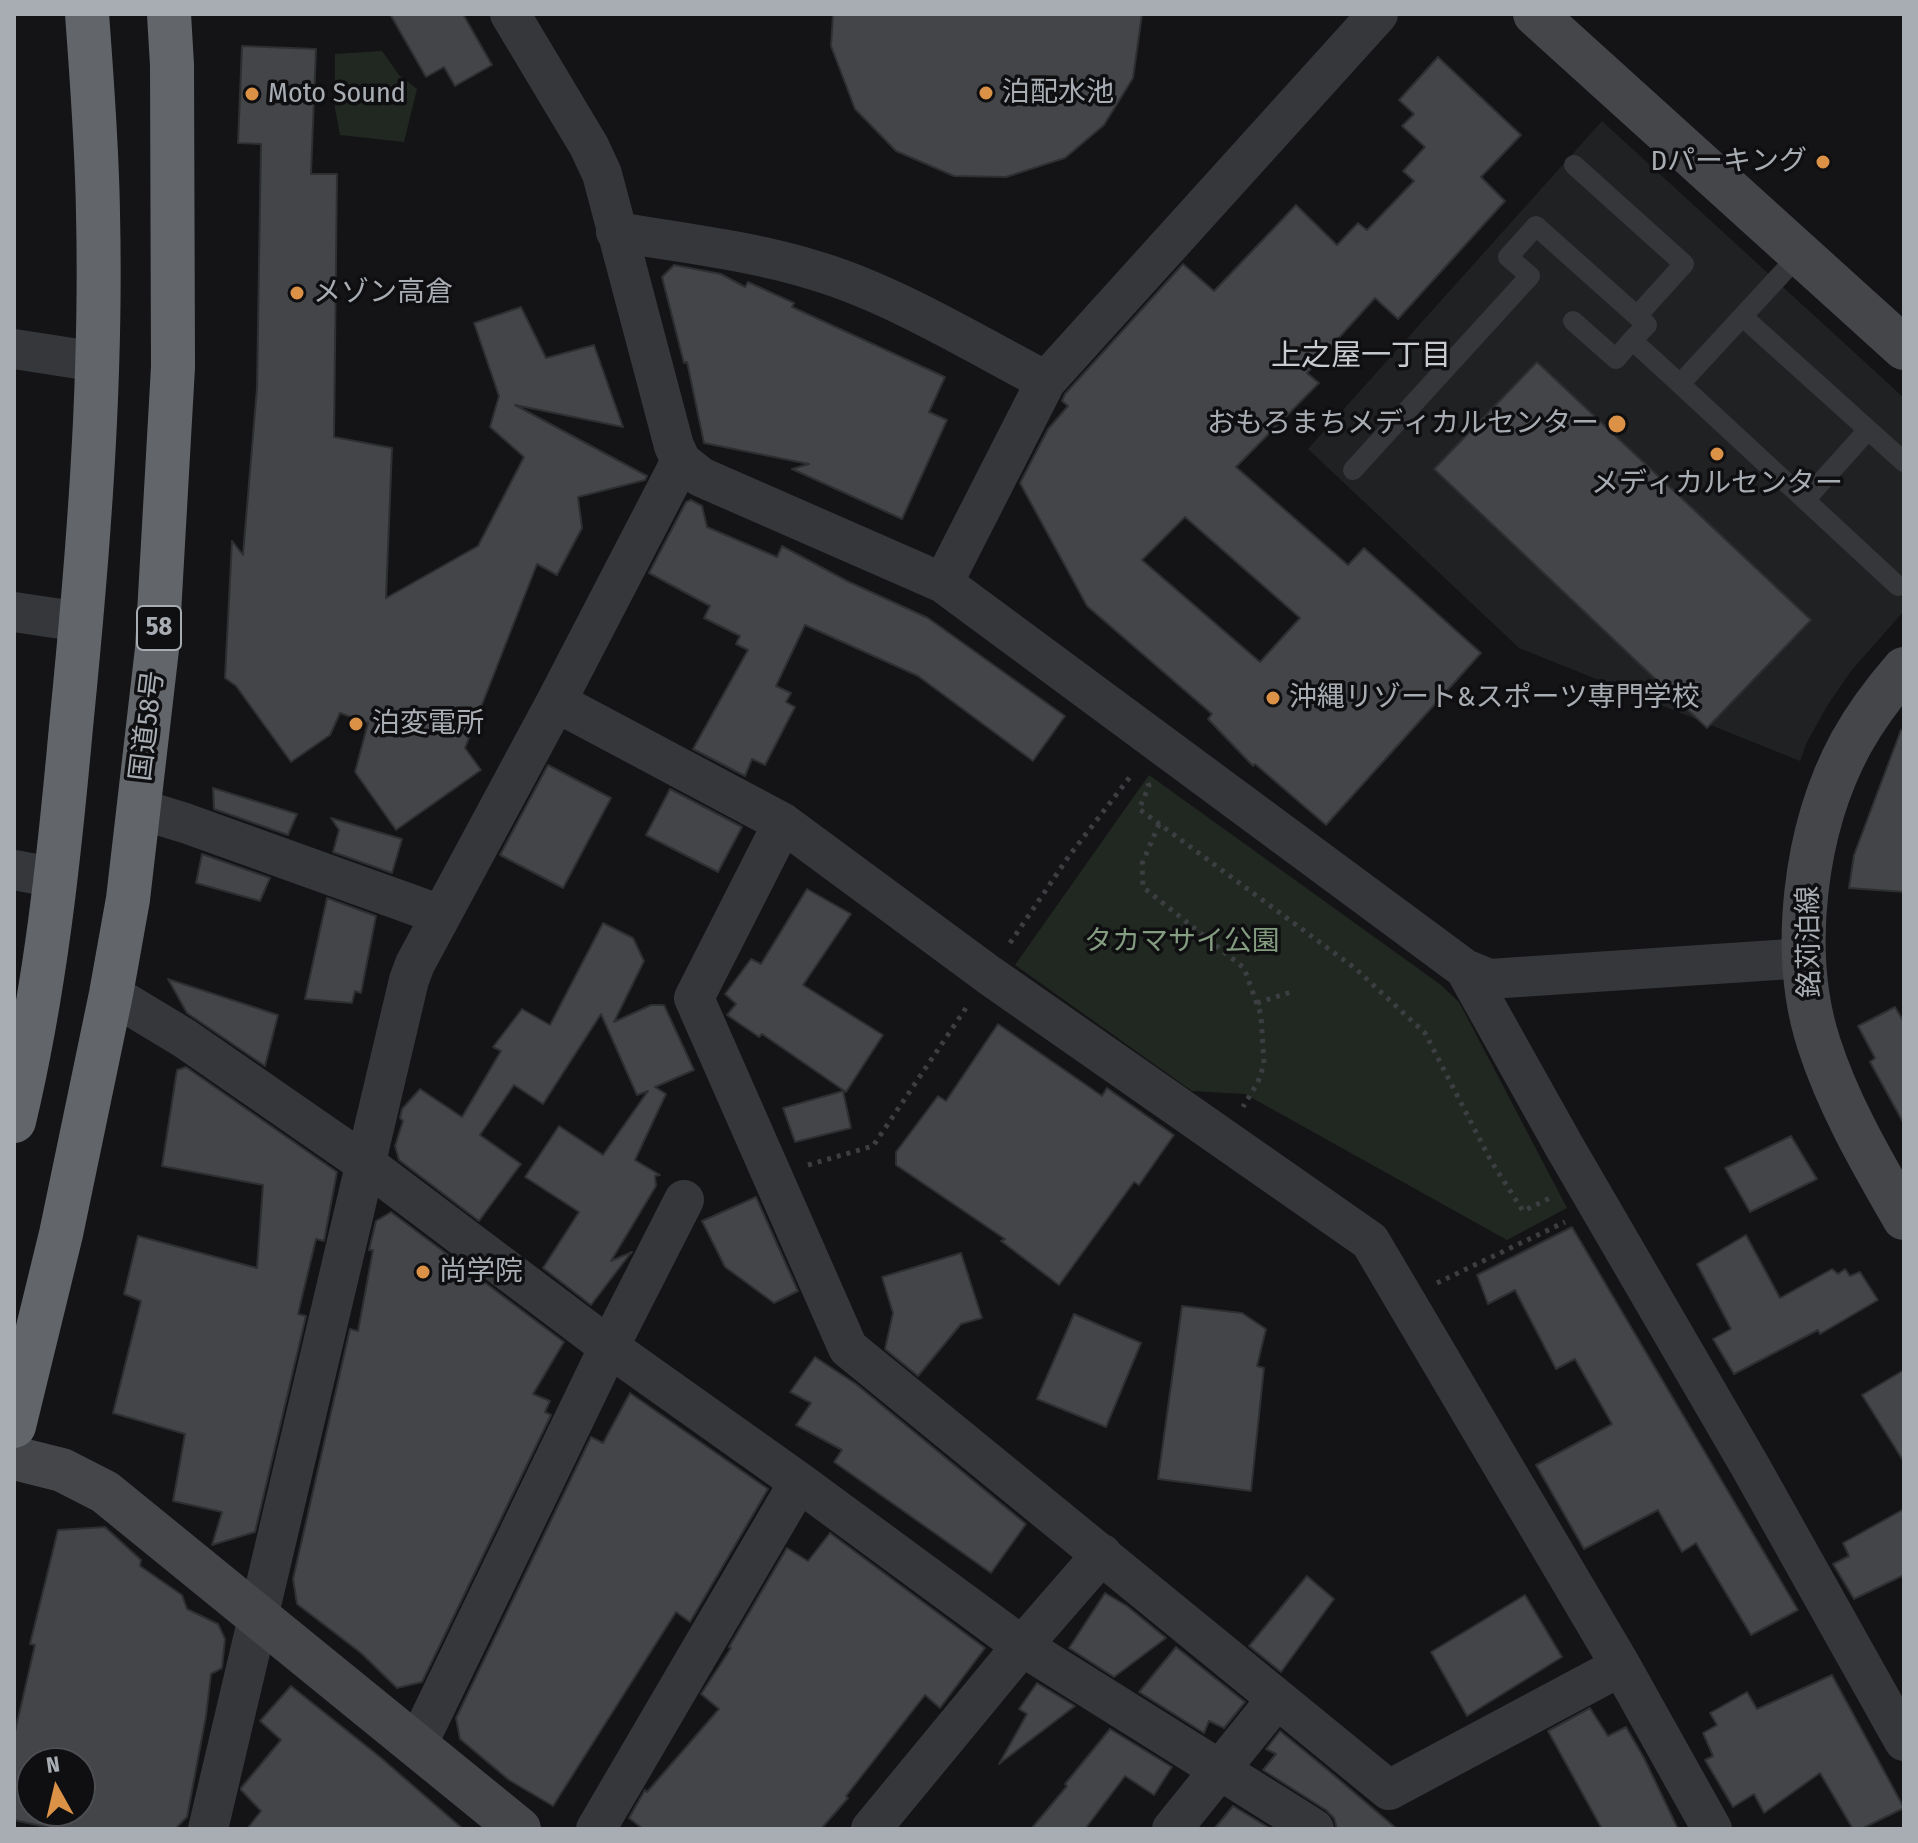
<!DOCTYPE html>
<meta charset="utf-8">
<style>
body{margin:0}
#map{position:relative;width:1918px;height:1843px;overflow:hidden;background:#141416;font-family:"Fira Sans Condensed",sans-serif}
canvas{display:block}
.frame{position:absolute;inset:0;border:16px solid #a8adb4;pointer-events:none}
.north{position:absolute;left:16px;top:1747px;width:80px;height:80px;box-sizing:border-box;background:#0f0f11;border:2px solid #4c4e52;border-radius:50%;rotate:352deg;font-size:22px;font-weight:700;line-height:32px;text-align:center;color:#a8adb4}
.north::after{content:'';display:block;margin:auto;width:28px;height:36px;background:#db9247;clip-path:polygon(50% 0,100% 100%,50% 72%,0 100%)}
</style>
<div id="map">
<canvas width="1918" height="1843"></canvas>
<div class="frame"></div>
<div class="north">N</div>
</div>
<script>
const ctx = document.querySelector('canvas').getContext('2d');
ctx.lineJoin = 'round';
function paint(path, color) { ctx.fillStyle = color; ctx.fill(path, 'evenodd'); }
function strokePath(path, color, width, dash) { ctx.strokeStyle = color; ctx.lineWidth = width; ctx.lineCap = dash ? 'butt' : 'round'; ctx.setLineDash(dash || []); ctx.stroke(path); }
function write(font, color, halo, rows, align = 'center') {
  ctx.font = font + ' "Fira Sans Condensed","Noto Sans JP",sans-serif'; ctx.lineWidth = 7; ctx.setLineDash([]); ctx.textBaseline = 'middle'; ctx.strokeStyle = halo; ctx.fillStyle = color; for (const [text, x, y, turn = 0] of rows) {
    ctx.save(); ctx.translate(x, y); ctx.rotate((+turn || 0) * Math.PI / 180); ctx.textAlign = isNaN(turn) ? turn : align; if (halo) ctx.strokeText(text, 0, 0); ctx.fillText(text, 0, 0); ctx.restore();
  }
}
const built = new Path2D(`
 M1602 121 1904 398V611L1851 671 1827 706 1807 742 1800 761 1519 648 1308 449Z`);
const green = new Path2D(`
 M382 51 399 75 417 89 404 142 340 135 335 108V54Z
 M1149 775 1441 985 1459 1002 1567 1208 1507 1240 1245 1094 1192 1091 1015 965Z`);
const building = new Path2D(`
 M390 14H463L492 65 455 86 444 67 426 77Z
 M833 14H1142L1133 78 1104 125 1065 158 1006 177 954 176 896 151 855 109 831 46Z
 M242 46 316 49 311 174H337L334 437 392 448 386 598 478 546 524 457 490 427 499 396 474 323 521 307 546 358 594 345 623 427 515 405 647 476 645 480 578 497 582 528 557 575 537 564 465 748 481 770 396 830 355 772 368 723 340 713 330 735 291 762 236 686 225 678 232 541 243 555 257 388 261 144 238 143Z
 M1438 57 1521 135 1481 177 1505 201 1398 319 1375 298 1307 373 1319 383 1236 467 1348 565 1364 548 1481 653 1326 825 1255 764 1253 766 1208 719 1212 714 1087 606 1020 483 1048 429 1068 406 1062 401 1065 394 1183 264 1214 291 1296 205 1337 245 1358 223 1367 230 1414 181 1403 171 1425 147 1402 126 1414 114 1399 100ZM1185 517 1300 618 1260 662 1142 560Z
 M674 265 721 274 745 287 748 282 794 303 792 307 945 377 929 412 947 420 902 519 792 469 809 464 704 443 687 362 684 363 662 277Z
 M1537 362 1811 620 1707 728 1434 469Z
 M691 500 702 506 707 527 777 557 782 546 847 581 928 618 1065 716 1033 761 918 676 805 625 776 686 791 693 786 702 795 707 765 765 752 759 745 776 693 749 748 650 736 644 740 636 704 618 710 606 649 573 686 502Z
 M1901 730 1904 731V892L1849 888 1854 855Z
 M548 765 611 798 563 888 500 855Z
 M213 788 297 814 288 835 214 809Z
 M670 789 742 827 718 872 646 835Z
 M331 818 402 839 392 873 333 852 339 830Z
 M202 854 270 878 260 901 196 883Z
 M807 889 851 914 803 985 883 1035 846 1092 762 1034 759 1037 727 1015 736 1004 725 994 751 959 761 964Z
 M327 898 376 916 361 993 355 991 352 1003 305 999Z
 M603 923 633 938 644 961 614 1022 651 1005H664L694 1070 655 1087 666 1094 635 1160 660 1175 655 1176 656 1186 611 1261 632 1252 630 1254 591 1305 543 1268 579 1212 525 1177 559 1126 603 1155 648 1091 637 1095 601 1014 543 1104 514 1085 480 1135 521 1164 479 1221 399 1160 395 1146 403 1121 400 1118 402 1109 420 1089 462 1117 501 1051 493 1047 522 1009 550 1025Z
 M168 979 278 1015 265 1066 187 1013Z
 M1895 1007 1904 1022V1124L1870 1062 1875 1058 1858 1026Z
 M998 1024 1102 1096 1107 1088 1174 1135 1139 1185 1134 1182 1059 1285 1001 1241 1005 1239 896 1165V1152L938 1096 946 1101Z
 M186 1067 337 1172 324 1241 316 1239 298 1314 306 1316 255 1532 212 1545 222 1512 173 1501 185 1434 113 1413 141 1301 124 1294 138 1236 257 1268 263 1185 162 1166 177 1070Z
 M843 1091 851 1128 795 1142 783 1108Z
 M1791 1136 1817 1179 1750 1212 1725 1168Z
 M756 1197 798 1291 774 1303 725 1267 702 1221Z
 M391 1212 564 1342 533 1394 550 1401 545 1412 551 1415 422 1682 397 1688 361 1653 297 1604 293 1579 350 1329 358 1331 373 1250H369L376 1221Z
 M1572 1227 1798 1610 1751 1635 1696 1543 1682 1552 1658 1510 1584 1549 1536 1465 1612 1424 1575 1359 1556 1369 1515 1290 1488 1304 1477 1275Z
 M1746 1235 1780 1298 1832 1269 1838 1274 1845 1269 1850 1276 1860 1272 1878 1300 1820 1334 1818 1330 1734 1374 1713 1339 1731 1329 1697 1264Z
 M961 1253 982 1318 961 1324 918 1376 885 1349 893 1313 882 1277Z
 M1182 1306 1242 1313 1266 1329 1257 1366 1264 1368 1251 1491 1158 1479Z
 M1074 1314 1141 1343 1106 1427 1037 1399Z
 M815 1357 856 1384 1026 1524 991 1573 834 1462 842 1450 796 1425 811 1403 790 1392Z
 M1904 1370V1462L1862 1395Z
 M630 1393 768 1489 690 1622 676 1612 553 1806 509 1780 460 1739 456 1718 591 1437 603 1443Z
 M1904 1509V1575L1854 1599 1833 1564 1849 1556 1843 1543Z
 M105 1527 141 1560 140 1566 182 1595 187 1609 218 1624 225 1639 222 1668 211 1674 206 1716 187 1817 175 1829H55L14 1820V1736L35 1645 30 1644 58 1530ZM32 1763H80V1811H32Z
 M830 1533 985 1648 940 1708 925 1695 846 1796 848 1798 821 1829H643L629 1818 645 1790 647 1792 719 1709 701 1694 731 1648 729 1647 787 1548 808 1561Z
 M1307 1576 1334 1599 1281 1672 1249 1646Z
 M1105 1593 1127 1606 1166 1638 1114 1677 1069 1648Z
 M1525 1595 1562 1657 1467 1716 1431 1652Z
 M1176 1647 1245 1702 1224 1728 1209 1721 1204 1733 1139 1692Z
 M1832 1675 1904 1808 1861 1829H1853L1820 1773 1764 1813 1754 1794 1733 1807 1705 1760 1713 1756 1703 1733 1717 1725 1710 1713 1747 1692 1757 1709Z
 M1037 1683 1075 1706 999 1764 1027 1714 1019 1709Z
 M291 1686 380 1757 463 1829H247L261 1811 241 1790V1788L281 1740 260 1721Z
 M1590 1708 1608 1736 1626 1727 1644 1758 1678 1829H1602L1548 1731Z
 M1110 1729 1172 1767 1154 1795 1125 1776 1085 1829H1031L1067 1786 1065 1784Z
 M1280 1731 1329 1771 1397 1829H1337L1334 1818 1326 1810 1263 1770 1276 1754 1266 1749Z
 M1233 1806 1271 1829H1214Z`);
const path = new Path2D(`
 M1148 783 1149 786 1139 809 1356 969 1425 1033 1491 1161 1523 1211 1550 1198
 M1159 824 1142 864 1143 887 1244 968 1261 1015 1264 1064 1258 1082 1243 1107
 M1010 943 1069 856 1133 773
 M1257 1003 1291 992
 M808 1165 873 1146 966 1008
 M1437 1283 1565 1222`);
const lane = new Path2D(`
 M1574 165 1684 264 1637 316
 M1800 254 1680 384 1898 586
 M1743 317 1904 462
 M1573 321 1616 359 1632 340 1680 384
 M1353 470 1530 276 1508 257 1536 226 1647 325 1632 340
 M1805 500 1868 430`);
const street = new Path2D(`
 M616 232C684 243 754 251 820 272 895 295 975 344 1046 381
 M14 349 98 362
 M681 461 701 477 943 583 1046 381 1378 14
 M943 583 1465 969 1489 979 1806 958
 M14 612 81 622
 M556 702 783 823 989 975 1370 1241 1621 1666 1712 1829
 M139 809 185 823 441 915
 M783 823 694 998 848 1348 1389 1790 1621 1666
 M14 870 57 878
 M1465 969 1564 1146 1750 1466 1904 1741
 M111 994 184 1038 366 1164 609 1347 799 1482 1022 1646 1314 1829
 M417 1745 609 1347 684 1200
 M208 1829 409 980 415 964 556 702 681 461 674 446 602 174 589 146 510 14
 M596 1829 799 1482
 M871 1829 1022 1646 1102 1554
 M1172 1829 1276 1700`);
const secondary = new Path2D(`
 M1535 14 1904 348
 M1904 669C1884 692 1866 716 1851 743 1805 828 1789 952 1819 1044 1839 1106 1872 1162 1904 1218
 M14 1458 62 1470 105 1492 519 1829`);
const highway = new Path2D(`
 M14 1121C45 992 59 859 71 727 88 557 102 384 98 213 97 147 92 80 87 14
 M14 1426 61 1234 111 994 128 899 157 649 173 367 172 65 169 14`);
const markers = [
 [986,93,8,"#db9247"],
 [252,94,8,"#db9247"],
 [1823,162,8,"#db9247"],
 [297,293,8,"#db9247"],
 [1617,424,10,"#db9247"],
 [1717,454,8,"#db9247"],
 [1273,698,8,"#db9247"],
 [356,724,8,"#db9247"],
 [423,1272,8,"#db9247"]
];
const shields = [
 [159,628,44]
];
const shieldNames = [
 ["58",159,628]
];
const poiNames = [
 ["泊配水池",1002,93],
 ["Moto Sound",268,94],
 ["Dパーキング",1807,162,"right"],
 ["メゾン高倉",313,293],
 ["おもろまちメディカルセンター",1599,424,"right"],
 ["メディカルセンター",1717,484,"center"],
 ["沖縄リゾート&スポーツ専門学校",1289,698],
 ["泊変電所",372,724],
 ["尚学院",439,1272]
];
const streetNames = [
 ["国道58号",148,726,-83],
 ["銘苅泊線",1810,942,-91]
];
const parkNames = [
 ["タカマサイ公園",1182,942]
];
const neighbourhoodNames = [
 ["上之屋一丁目",1361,357]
];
paint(built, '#202122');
paint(green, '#212821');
paint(building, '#434548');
strokePath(building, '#2e2f31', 2);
strokePath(path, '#3c3e41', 5, [4, 6]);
strokePath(lane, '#36373a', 20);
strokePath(street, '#36373a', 40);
strokePath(secondary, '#44464a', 44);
strokePath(highway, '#62666b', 44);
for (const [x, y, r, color] of markers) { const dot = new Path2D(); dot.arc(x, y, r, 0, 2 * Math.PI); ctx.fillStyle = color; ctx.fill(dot); strokePath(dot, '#0f0f11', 3); }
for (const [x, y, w] of shields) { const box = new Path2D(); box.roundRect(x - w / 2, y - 22, w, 44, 6); ctx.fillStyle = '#0f0f11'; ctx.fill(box); strokePath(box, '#a8adb4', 2); }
write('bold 26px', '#a8adb4', null, shieldNames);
write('28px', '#a8adb4', '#0f0f11', poiNames, 'left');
write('28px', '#a8adb4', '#0f0f11', streetNames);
write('28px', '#849d81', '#0f0f11', parkNames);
write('30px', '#c8ccd1', '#0f0f11', neighbourhoodNames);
</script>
